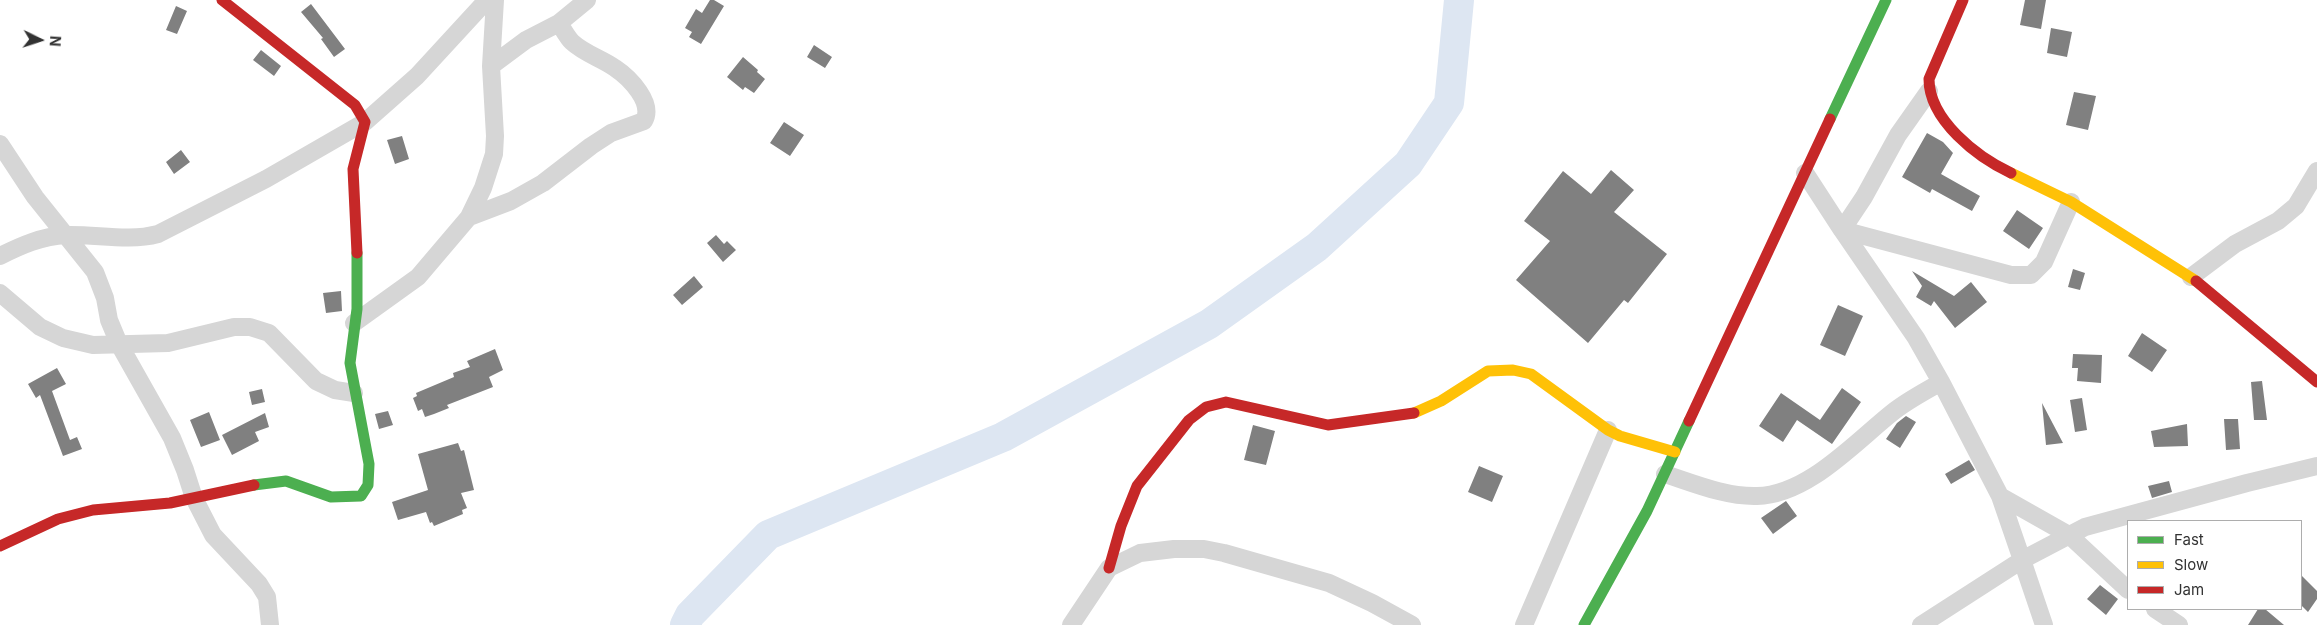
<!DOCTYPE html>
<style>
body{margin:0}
#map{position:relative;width:2317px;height:625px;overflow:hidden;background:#fff;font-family:Inter,sans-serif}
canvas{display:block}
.legend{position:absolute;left:2127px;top:520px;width:175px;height:90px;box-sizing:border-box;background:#fff;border:1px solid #adadad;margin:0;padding:6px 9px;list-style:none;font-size:15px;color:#323232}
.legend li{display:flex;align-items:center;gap:10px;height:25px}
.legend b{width:25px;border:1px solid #adadad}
.north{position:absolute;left:15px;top:15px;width:50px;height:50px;-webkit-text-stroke:4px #fff;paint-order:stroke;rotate:94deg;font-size:14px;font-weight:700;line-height:20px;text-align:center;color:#323232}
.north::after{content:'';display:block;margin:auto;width:18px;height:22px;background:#323232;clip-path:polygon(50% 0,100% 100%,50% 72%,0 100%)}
</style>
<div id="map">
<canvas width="2317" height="625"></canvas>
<ul class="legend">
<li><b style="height:6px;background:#4caf50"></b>Fast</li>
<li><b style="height:6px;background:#ffc107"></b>Slow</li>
<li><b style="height:6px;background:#c62828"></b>Jam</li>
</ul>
<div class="north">N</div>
</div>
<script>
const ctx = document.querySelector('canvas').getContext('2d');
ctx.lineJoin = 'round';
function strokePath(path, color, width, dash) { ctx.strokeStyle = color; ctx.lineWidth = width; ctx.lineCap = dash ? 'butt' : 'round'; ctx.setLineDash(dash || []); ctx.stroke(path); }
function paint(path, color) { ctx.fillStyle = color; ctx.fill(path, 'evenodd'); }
const river = new Path2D(`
 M685 625 690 615 768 535 1003 437 1209 324 1317 247 1408 164 1449 103 1459 0`);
const building = new Path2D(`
 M710 0H714L724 6 701 44 689 37 692 32 685 28 696 9 702 13Z
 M2025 0H2046L2041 29 2020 25Z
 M311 4 345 49 334 57 321 39 323 38 301 12Z
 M176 6 187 11 177 34 166 30Z
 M2051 28 2072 32 2067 57 2047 53Z
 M814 45 832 57 825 68 807 57Z
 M261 50 281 66 274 76 253 60Z
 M743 57 758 70 757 72 765 79 754 93 745 87 743 90 727 77Z
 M2074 92 2096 96 2088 130 2066 125Z
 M784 122 804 135 790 156 770 143Z
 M1927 133 1943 142 1953 153 1941 174 1980 196 1972 211 1932 189 1930 193 1902 177Z
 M402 136 409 159 395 164 387 140Z
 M181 150 190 162 174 174 166 162Z
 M1611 170 1634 190 1614 212 1667 254 1628 303 1624 300 1588 343 1516 280 1550 241 1524 221 1563 171 1591 194Z
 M2017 210 2043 228 2029 249 2003 231Z
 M716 235 724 244 727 241 736 250 723 262 707 243Z
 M2073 269 2085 273 2080 290 2068 287Z
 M1912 271 1954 296 1971 282 1987 302 1955 328 1934 301 1931 306 1916 297 1922 286Z
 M694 276 703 287 682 305 673 295Z
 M341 291 342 311 326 313 323 293Z
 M1838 305 1863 316 1845 356 1820 345Z
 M2142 333 2167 350 2152 372 2128 356Z
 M495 349 503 370 489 377 493 387 447 405 449 408 434 414 425 417 422 409 418 411 413 398 417 396 416 393 454 377 453 373 470 367 467 361Z
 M2073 354 2102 355 2101 383 2077 381 2078 368H2072Z
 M57 368 66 384 52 391 70 440 77 437 82 449 63 456 40 395 36 398 28 384Z
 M2262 381 2267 420H2254L2251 382Z
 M1842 388 1861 402 1832 444 1797 420 1783 442 1759 426 1781 393 1820 420Z
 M262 389 265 402 252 405 249 392Z
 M2082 398 2087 430 2075 432 2070 400Z
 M2042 403 2063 443 2046 445Z
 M388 411 393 425 379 429 375 414Z
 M209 412 220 440 201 447 190 420Z
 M265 413 269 427 255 432 259 441 232 455 222 435Z
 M1906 416 1916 422 1900 448 1886 439 1897 423Z
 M2224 419H2238L2240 449 2226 450Z
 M2187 424 2188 446 2154 447 2151 431Z
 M1253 425 1275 431 1266 465 1244 460Z
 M458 443 461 451 464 450 474 490 461 493 467 508 462 510 463 514 434 526 432 522 430 523 426 512 398 520 392 502 428 490 418 454Z
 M1969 460 1975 470 1951 484 1945 474Z
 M1479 466 1503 476 1492 502 1468 492Z
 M2169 481 2172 492 2152 498 2148 486Z
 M1786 501 1797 516 1773 534 1761 518Z
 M2301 575 2317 591V599L2308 612 2301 605Z
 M2100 585 2118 599 2106 615 2087 599Z
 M2258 609H2265L2284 625H2248Z`);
const street = new Path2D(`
 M491 66 526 40 559 23 587 0
 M1929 91 1898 135 1864 197 1842 230 2011 275H2031L2044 262 2071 202
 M0 144 35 197 95 272 105 298 109 320 119 344 172 438 185 470 194 498 213 535 259 584 267 597 270 625
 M1805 173 1842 230 1916 338 1941 382 2000 496 2022 560 1921 625
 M469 217 511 201 543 183 591 146 611 133 644 121C654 103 630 78 615 68 601 58 585 54 572 42 567 37 563 29 559 23
 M0 256C20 246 42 236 66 235 97 234 128 242 158 234L266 179 365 122 417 76 487 0
 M2191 277 2235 244 2278 221 2296 206 2317 171
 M0 293 40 327 63 338 93 345 168 343 234 327H250L269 333 316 381 335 390 354 393
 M354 323 418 277 469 217 483 188 494 154 495 136 491 66 495 0
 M1665 474C1693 483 1726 497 1757 496 1808 495 1855 442 1893 412 1908 400 1926 391 1941 382
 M2000 496 2069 535 2128 590
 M2155 609 2179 625
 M1071 625 1109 568 1140 553 1174 549H1204L1224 553 1329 583 1372 603 1412 625
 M1524 625 1608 430
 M2044 625 2022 560 2085 527 2247 483 2317 466`);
const fast = new Path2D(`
 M1830 119 1886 0
 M254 485 286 481 331 497 361 496 368 485 369 464 350 363 357 309V253
 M1584 625 1647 511 1689 421`);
const slow = new Path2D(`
 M2011 173 2071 202 2196 281
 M1414 413 1441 401 1488 371 1513 370 1531 374 1608 430 1620 436 1675 452`);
const jam = new Path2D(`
 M222 0 355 105 365 122 353 169 357 253
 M1963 0 1929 79C1929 120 1977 157 2011 173
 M2196 281 2317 382
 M1689 421 1830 119
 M0 546 58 519 93 510 170 503 254 485
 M1109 568 1121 526 1137 486 1189 420 1206 407 1226 402 1328 425 1414 413`);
strokePath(river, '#dde6f2', 30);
paint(building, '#808080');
strokePath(street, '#d6d6d6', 18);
strokePath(fast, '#4caf50', 11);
strokePath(slow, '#ffc107', 11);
strokePath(jam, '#c62828', 11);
</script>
